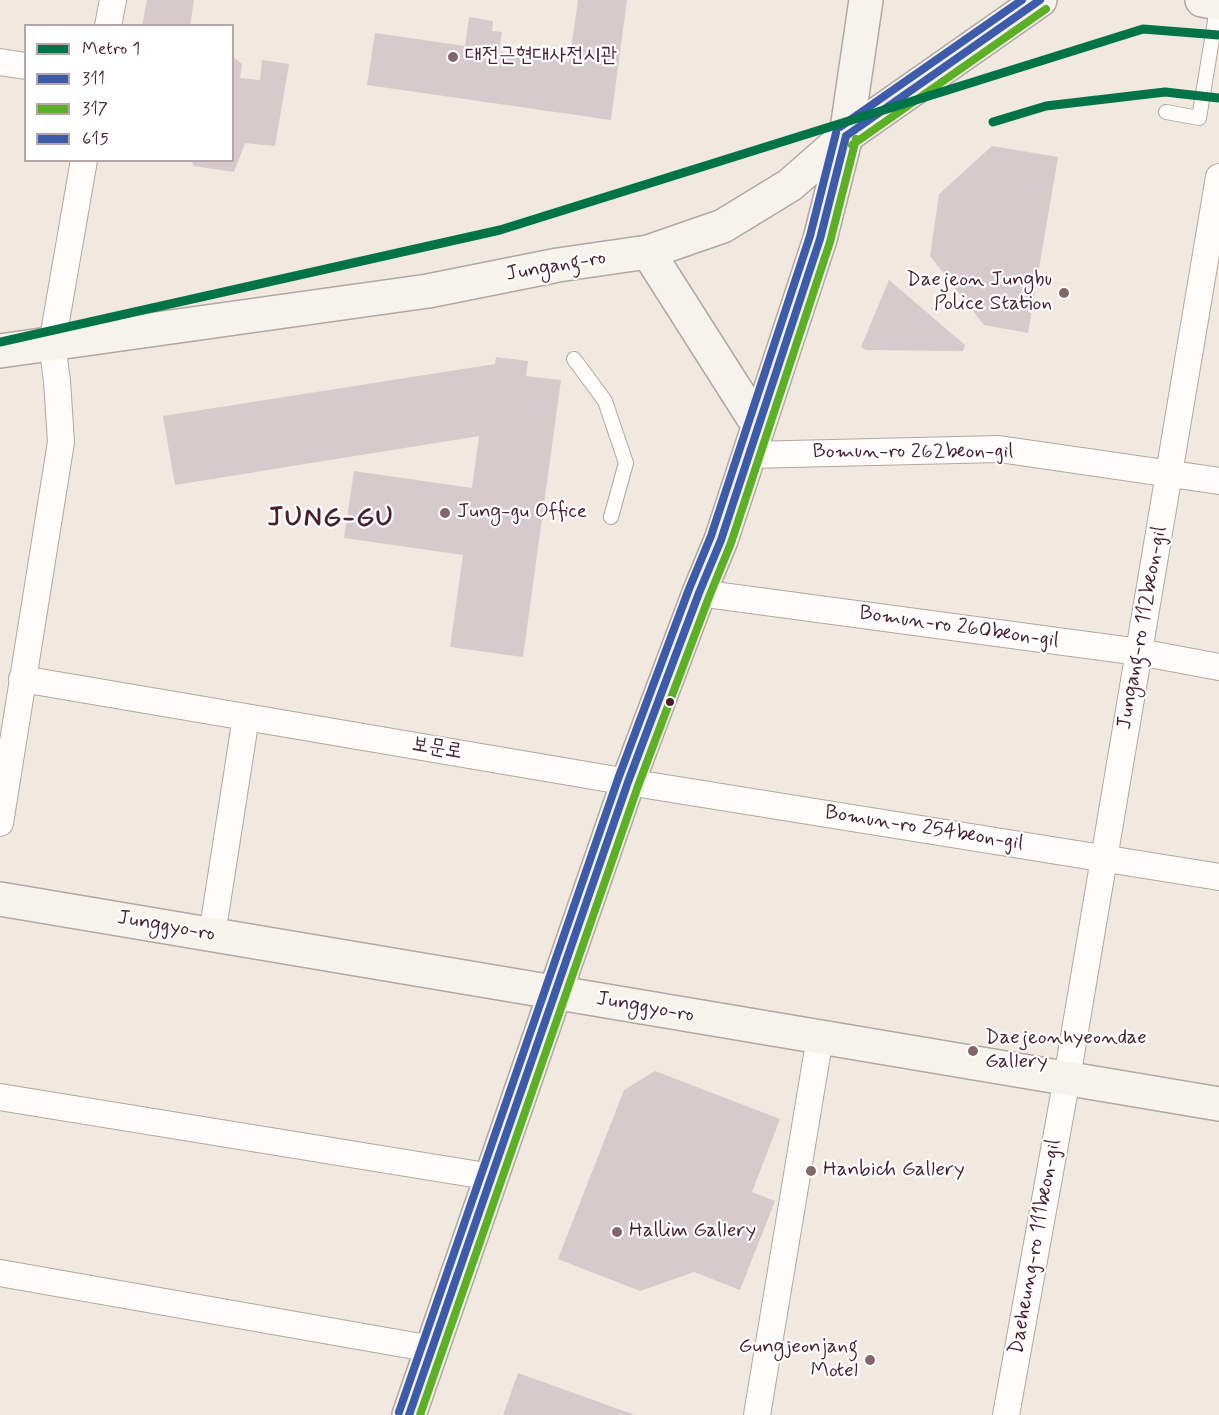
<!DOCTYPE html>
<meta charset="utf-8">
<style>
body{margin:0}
#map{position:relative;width:1219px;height:1415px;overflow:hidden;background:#f1e9df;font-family:Mynerve,sans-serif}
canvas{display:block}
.legend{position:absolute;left:24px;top:24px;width:210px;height:138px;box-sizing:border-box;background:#fff;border:2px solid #b7a5aa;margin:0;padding:8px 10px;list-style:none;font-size:18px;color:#4a1f2b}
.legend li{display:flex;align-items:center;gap:12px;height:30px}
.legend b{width:30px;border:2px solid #b7a5aa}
</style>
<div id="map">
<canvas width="1219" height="1415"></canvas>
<ul class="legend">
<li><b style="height:8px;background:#007448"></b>Metro 1</li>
<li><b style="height:8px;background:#3d5bab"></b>311</li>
<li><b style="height:8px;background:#5bb025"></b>317</li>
<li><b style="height:8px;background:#3d5bab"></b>615</li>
</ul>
</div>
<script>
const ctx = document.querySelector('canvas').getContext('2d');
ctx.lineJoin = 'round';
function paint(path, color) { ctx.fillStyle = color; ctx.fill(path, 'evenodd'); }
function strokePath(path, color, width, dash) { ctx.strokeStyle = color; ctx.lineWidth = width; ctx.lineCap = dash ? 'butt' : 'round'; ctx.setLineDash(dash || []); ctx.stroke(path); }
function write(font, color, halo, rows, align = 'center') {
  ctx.font = font + ' Mynerve,"Poor Story",sans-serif'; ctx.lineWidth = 4.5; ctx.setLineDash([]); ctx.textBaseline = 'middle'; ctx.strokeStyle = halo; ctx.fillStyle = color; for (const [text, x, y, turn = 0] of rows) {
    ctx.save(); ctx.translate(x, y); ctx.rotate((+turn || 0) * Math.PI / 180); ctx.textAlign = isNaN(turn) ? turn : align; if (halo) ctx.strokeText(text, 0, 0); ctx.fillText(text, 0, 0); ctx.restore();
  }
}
const building = new Path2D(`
 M147 0H194L190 26H142Z
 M578 0H627L611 120 367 85 375 33 465 46 469 17 493 21 492 31 502 32 499 52 569 62Z
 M232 56 242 64 240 78 260 80 262 60 289 64 275 146 245 143 234 172 194 166 191 160H232Z
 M992 146 1058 157 1028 333 984 325 930 256 939 194Z
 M889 280 965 345 963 351 866 350 861 347Z
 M496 357 528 361 526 376 561 380 523 657 450 647 463 555 344 538 354 471 472 488 479 436 175 485 163 416 495 364Z
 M655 1071 780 1119 752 1192 775 1201 740 1290 694 1272 640 1291 558 1259 624 1090Z
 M518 1373 635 1415H503Z`);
const lane = new Path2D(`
 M1166 112 1199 118 1218 3
 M574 359 605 401 626 463 611 517`);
const street = new Path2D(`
 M108 26 113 0
 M0 62 26 66
 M749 455 999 449 1219 481
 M699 593 1139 652 1219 667
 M22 679 628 782 1219 877
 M0 823 61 442 57 381 52 344 84 160
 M212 935 246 717
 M0 1097 492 1177
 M0 1273 432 1349
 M757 1415 820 1037
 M1006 1415 1067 1078 1219 177`);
const secondary = new Path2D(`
 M1202 0 1219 3
 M648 252 758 425
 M0 351 428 291 558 265 648 252 723 226 790 185 846 136 1040 0
 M0 899 1219 1104
 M409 1415 628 782 699 593 721 540 820 239 846 136 866 0`);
const bus1 = new Path2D(`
 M846 136 1040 0
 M409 1415 628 782 699 593 721 540 820 239 846 136`);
const bus2 = new Path2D(`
 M852 145 1046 9
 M420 1415 638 786 709 597 731 543 830 242 856 139`);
const bus3 = new Path2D(`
 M840 127 1022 0
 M399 1412 618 779 689 589 711 536 810 236 836 133`);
const metro1 = new Path2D(`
 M993 122 1046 106 1165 92 1219 98
 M0 342 500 230 1143 29 1219 35`);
const markers = [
 [453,57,6,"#84666a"],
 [1064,293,6,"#84666a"],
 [445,513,6,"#84666a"],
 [670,702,5,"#4a1f2b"],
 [973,1051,6,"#84666a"],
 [811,1171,6,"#84666a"],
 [617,1232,6,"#84666a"],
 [870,1360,6,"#84666a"]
];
const poiNames = [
 ["대전근현대사전시관",465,57],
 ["Daejeon Jungbu",1052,281,"right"],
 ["Police Station",1052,305,"right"],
 ["Jung-gu Office",457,513],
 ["Daejeonhyeondae",985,1039],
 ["Gallery",985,1063],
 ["Hanbich Gallery",823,1171],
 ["Hallim Gallery",629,1232],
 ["Gungjeonjang",858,1348,"right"],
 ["Motel",858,1372,"right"]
];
const streetNames = [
 ["Jungang-ro",556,267,-10],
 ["Bomun-ro 262beon-gil",913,453],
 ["Bomun-ro 260beon-gil",959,628,8],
 ["Jungang-ro 112beon-gil",1143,628,-80],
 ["보문로",437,749,10],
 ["Bomun-ro 254beon-gil",924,829,9],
 ["Junggyo-ro",166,927,10],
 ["Junggyo-ro",645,1008,10],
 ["Daeheung-ro 111beon-gil",1036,1247,-80]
];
const districtNames = [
 ["JUNG-GU",331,519]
];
paint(building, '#d7cacd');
strokePath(lane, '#b1a7a2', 16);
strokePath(street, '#b1a7a2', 28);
strokePath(secondary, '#b1a7a2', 36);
strokePath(lane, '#fdfcfa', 14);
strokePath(street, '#fdfcfa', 26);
strokePath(secondary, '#f6f2ec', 33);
strokePath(bus1, '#3d5bab', 8);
strokePath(bus2, '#5bb025', 8);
strokePath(bus3, '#3d5bab', 8);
strokePath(metro1, '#007448', 9);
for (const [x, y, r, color] of markers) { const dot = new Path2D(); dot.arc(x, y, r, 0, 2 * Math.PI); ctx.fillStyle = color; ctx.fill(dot); strokePath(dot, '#fff', 2); }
write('21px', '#4a1f2b', '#fff', poiNames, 'left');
write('21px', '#4a1f2b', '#fff', streetNames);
ctx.letterSpacing = '1.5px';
write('bold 27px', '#4a1f2b', '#fff', districtNames);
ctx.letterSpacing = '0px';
</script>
